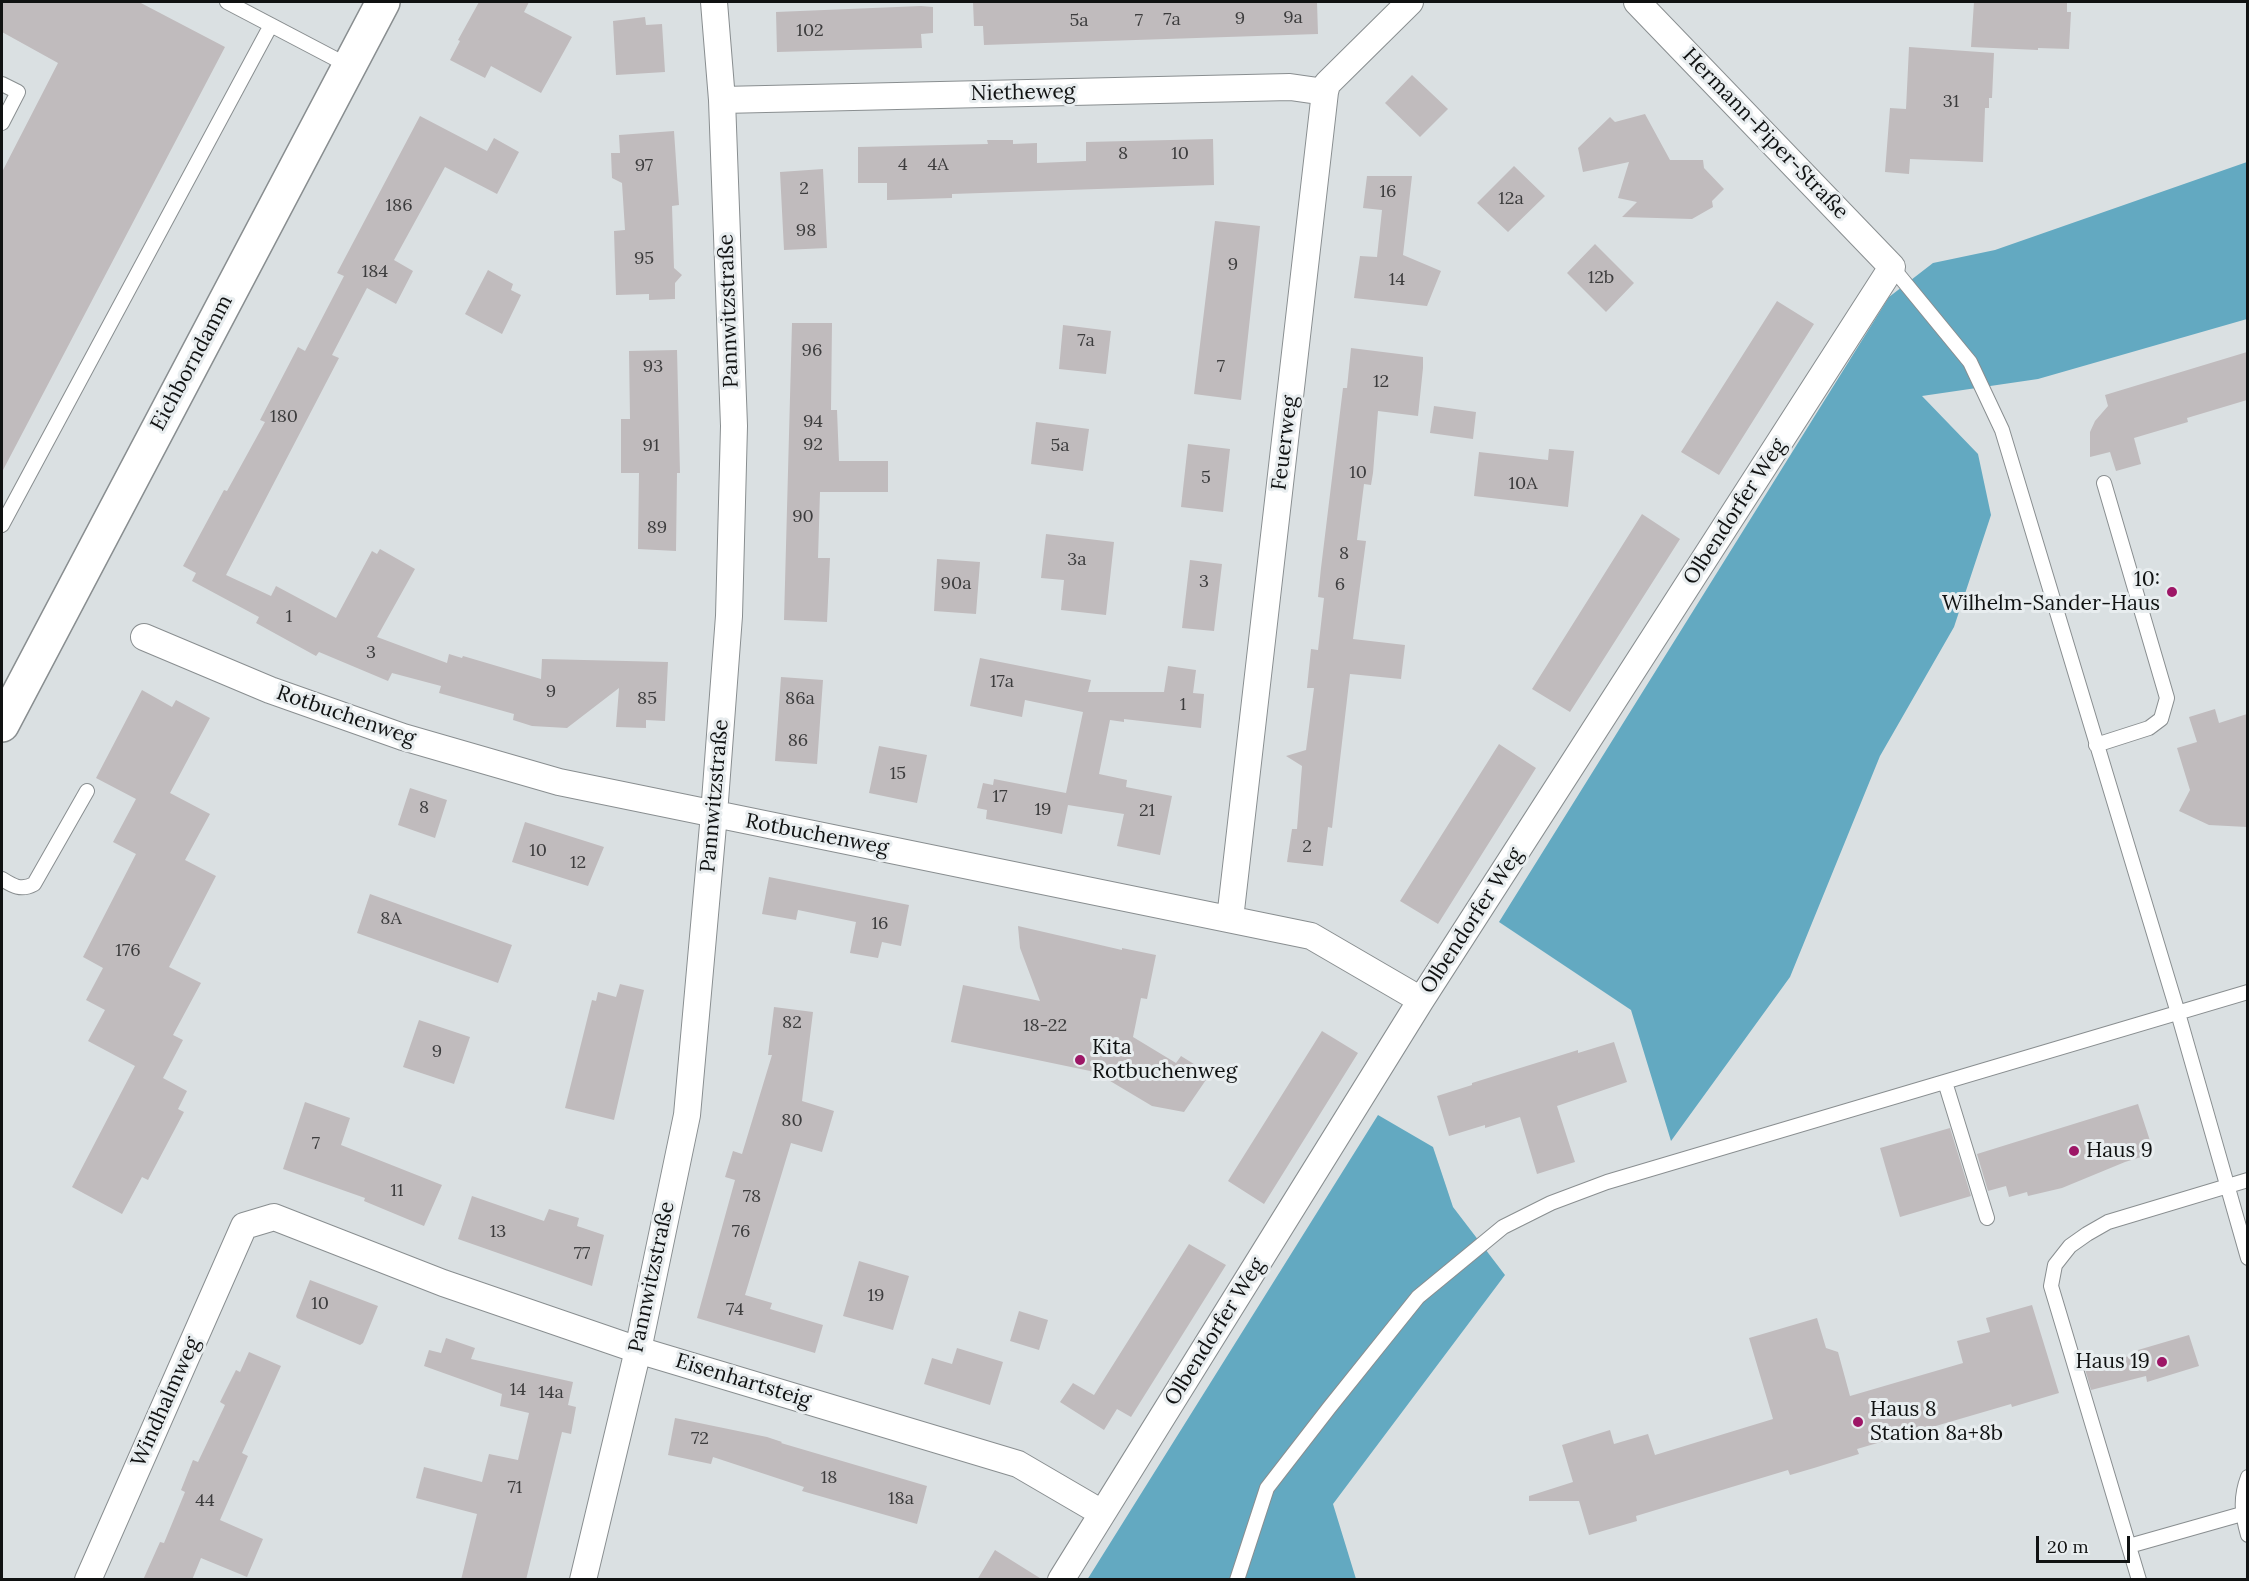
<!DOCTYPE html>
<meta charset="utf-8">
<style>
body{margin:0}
#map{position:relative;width:2249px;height:1581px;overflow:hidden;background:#dae0e2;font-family:Lora,serif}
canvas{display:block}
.frame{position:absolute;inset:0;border:3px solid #101212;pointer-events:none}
.scale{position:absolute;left:2036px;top:1536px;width:94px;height:27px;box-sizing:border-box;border:3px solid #101212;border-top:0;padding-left:8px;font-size:18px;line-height:21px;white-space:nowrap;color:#101212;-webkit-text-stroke:4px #e8edef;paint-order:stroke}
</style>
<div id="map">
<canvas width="2249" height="1581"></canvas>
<div class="frame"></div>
<div class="scale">20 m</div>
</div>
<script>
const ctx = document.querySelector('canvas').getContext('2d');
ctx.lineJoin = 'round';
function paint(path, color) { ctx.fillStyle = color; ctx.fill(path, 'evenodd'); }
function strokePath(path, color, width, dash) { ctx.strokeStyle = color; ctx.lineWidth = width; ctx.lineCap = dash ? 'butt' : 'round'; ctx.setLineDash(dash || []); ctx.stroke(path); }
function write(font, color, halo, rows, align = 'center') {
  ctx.font = font + ' Lora,serif'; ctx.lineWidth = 6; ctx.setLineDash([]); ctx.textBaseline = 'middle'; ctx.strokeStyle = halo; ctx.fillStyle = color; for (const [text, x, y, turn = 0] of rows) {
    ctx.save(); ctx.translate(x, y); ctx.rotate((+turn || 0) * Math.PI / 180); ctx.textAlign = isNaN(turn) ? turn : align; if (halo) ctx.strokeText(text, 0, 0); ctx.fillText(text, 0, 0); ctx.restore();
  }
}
const forest = new Path2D(`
 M2247 162V319L2038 379 1922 396 1978 454 1991 515 1954 627 1880 756 1790 977 1671 1141 1631 1010 1499 922 1889 297 1933 263 1995 250Z
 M1378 1115 1433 1147 1453 1207 1505 1275 1333 1504 1356 1579 1087 1580Z`);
const building = new Path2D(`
 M2 2H139L225 47 2 472V172L58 63 2 32Z
 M479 2H529L524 12 572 37 541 93 491 66 485 78 450 60 460 41 458 40Z
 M973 2H1317L1318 34 984 45 983 26H974Z
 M1974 2H2067V12H2071L2069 49 2038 48V50L1971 47Z
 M921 6 933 7V33L921 34 922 48 777 52 776 12Z
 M645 17 646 25 662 24 665 72 616 75 613 21Z
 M1909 47 1994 53 1992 98H1989V108H1985L1983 162 1910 159 1909 174 1885 172 1890 108 1906 109Z
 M1412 75 1448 109 1420 137 1385 103Z
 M1645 114 1670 160H1703L1704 168 1724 189 1712 201 1713 207 1692 219 1622 217 1637 202 1618 198 1629 162 1583 172 1578 148 1610 117 1615 122Z
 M420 116 487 151 494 138 519 152 497 194 445 167 394 260 413 271 396 304 367 288 332 355 339 358 226 575 271 596 276 586 336 618 372 551 377 554 380 549 415 569 377 637 447 663 449 654 462 658 463 656 541 679 542 659 668 662 665 721 646 720V728L616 727 619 688 567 728 532 726 513 720 514 714 439 693 441 686 392 673 388 681 319 652 316 656 256 623 259 617 192 581 196 573 183 566 224 490 227 491 265 422 260 420 298 347 305 351 344 276 337 273Z
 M674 131 679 205 672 206 674 268 682 275 675 283V299L649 300V294L616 295 614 231 625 230 622 183 612 178 611 153H620L619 135Z
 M1213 139 1214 185 952 194V198L887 200V183H858V147L988 144 987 140H1013V144L1037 143V163L1086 161V142Z
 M1514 166 1545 196 1508 232 1477 203Z
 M823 169 827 248 784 250 780 172Z
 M1367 176H1412L1403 255 1441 271 1427 306 1354 298 1360 256 1377 257 1382 210 1363 208Z
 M1215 221 1260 226 1241 400 1194 394Z
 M1595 244 1634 283 1606 312 1567 273Z
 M488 270 513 284 511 290 521 295 502 334 465 314Z
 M1777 301 1814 324 1719 475 1681 452Z
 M792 323H832L831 410H837L839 461H888V492H820L818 558H830L827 622 784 620Z
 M1063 325 1111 331 1106 374 1059 369Z
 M1351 348 1423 357V368L1418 416 1378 411 1373 473 1371 485 1364 484 1357 540 1366 541 1353 639 1405 645 1401 679 1350 674 1332 828 1328 827 1323 866 1287 862 1292 829H1297L1302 766 1286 756 1306 750 1314 688H1307L1311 649 1318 650 1324 598 1318 597 1321 568 1343 388H1347Z
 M677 350 680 473H677L676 551 638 549 639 473H621V419H630L629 351Z
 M2247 352V400L2187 418 2188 422 2134 438 2141 464 2116 471 2110 452 2090 457V432L2095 421 2108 406 2105 395Z
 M1434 406 1476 412 1473 439 1430 433Z
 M1036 422 1089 429 1083 471 1031 464Z
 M1188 444 1230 449 1223 512 1181 507Z
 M1549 449 1574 451 1568 507 1474 496 1479 452 1548 460Z
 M1642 514 1680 539 1570 712 1532 689Z
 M1046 534 1114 542 1106 615 1061 610 1064 580 1041 578Z
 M937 559 980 562 976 614 934 611Z
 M1190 560 1222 564 1214 631 1182 628Z
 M980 658 1091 680 1088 692H1164L1168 666 1196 670 1193 693 1204 694 1201 728 1124 719V722L1110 720 1099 774 1127 780 1126 787 1172 796 1160 855 1117 846 1124 814 1068 805 1062 834 986 819 987 810 977 808 983 783 993 785 994 779 1066 793 1083 712 1025 700 1022 717 970 706Z
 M781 677 823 680 817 764 775 761Z
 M142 690 172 707 176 700 210 718 170 793 210 814 185 860 216 876 169 967 201 983 173 1035 183 1040 163 1078 187 1091 178 1109 184 1112 148 1180 142 1177 122 1214 72 1187 135 1066 88 1041 105 1010 86 1000 103 968 83 957 136 854 113 842 136 799 96 778Z
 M2215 709 2219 723 2247 714V827L2209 825 2179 811 2190 790 2177 748 2197 742 2189 717Z
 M1499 744 1536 768 1438 924 1400 901Z
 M879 746 927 755 917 803 869 793Z
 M410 788 447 800 435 838 398 825Z
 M525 822 604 847 588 886 512 862Z
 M769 877 909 905 901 946 882 942 878 958 850 953 856 922 798 910 796 920 762 914Z
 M370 894 512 945 498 983 357 933Z
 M1018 926 1122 950V948L1156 955 1147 999 1141 998 1133 1037 1176 1063 1181 1056 1210 1074 1184 1112 1152 1106 1095 1072 951 1042 963 985 1040 1001 1020 948Z
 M620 984 644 990 614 1120 565 1108 592 1000 596 1001 598 992 616 997Z
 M774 1007 813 1012 802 1101 834 1111 822 1152 791 1143 745 1295 772 1303 770 1309 823 1325 815 1353 697 1318 735 1180 725 1177 733 1151 742 1154 772 1055H768Z
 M419 1020 470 1037 454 1084 403 1067Z
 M1322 1031 1358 1053 1264 1204 1228 1181Z
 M1614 1042 1627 1082 1557 1106 1575 1162 1537 1174 1520 1117 1485 1128V1125L1449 1136 1437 1096 1472 1085V1083L1578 1050V1053Z
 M305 1102 350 1118 341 1145 442 1185 424 1226 364 1201 365 1198 283 1169Z
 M2138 1104 2154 1153 2125 1162 2062 1188 2028 1196 2027 1192 2009 1197 2006 1186 1988 1191 1977 1154Z
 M1950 1128 1971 1196 1900 1217 1880 1148Z
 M472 1196 544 1221 549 1209 579 1218 577 1226 604 1235 592 1286 458 1239Z
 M1189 1244 1226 1265 1131 1417 1117 1409 1104 1430 1060 1402 1073 1383 1094 1395Z
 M859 1261 909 1276 893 1330 843 1316Z
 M310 1280 378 1306 363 1343 360 1345 297 1318 296 1316Z
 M2032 1305 2059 1393 2012 1407 2011 1404 1857 1449 1859 1454 1814 1468 1790 1475 1788 1470 1636 1516 1637 1521 1589 1535 1579 1501H1529V1496L1573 1482 1562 1445 1610 1430 1614 1444 1648 1434 1655 1455 1773 1419 1749 1338 1817 1318 1826 1348 1838 1352 1850 1396 1963 1363 1957 1341 1990 1332 1986 1318Z
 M1019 1311 1048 1320 1039 1350 1010 1341Z
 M2189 1335 2199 1366 2147 1382 2146 1376 2091 1390 2085 1369 2139 1353 2138 1350Z
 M446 1338 475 1348 471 1359 573 1382 568 1405 576 1407 571 1434 562 1432 526 1580H461L477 1514 416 1498 424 1467 482 1482 489 1454 518 1460 529 1413 500 1406 502 1394 424 1366 429 1350 441 1353Z
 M957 1348 1003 1362 990 1405 924 1384 932 1358 952 1364Z
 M249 1352 281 1366 242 1453 248 1456 220 1520 263 1539 247 1577 201 1558 192 1580H143L160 1542 164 1543 185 1492 181 1490 193 1460 198 1462 225 1405 220 1402 236 1370 240 1372Z
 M675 1418 767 1437 782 1442 781 1443 927 1486 917 1524 802 1491 804 1487 713 1457 711 1464 668 1455Z
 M995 1550 1043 1580H977Z`);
const lane = new Path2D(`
 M227 2 349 66
 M2 84 18 92 2 123
 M1892 267 1970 362 2002 430 2178 1013 2248 1258
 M2 525 271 25
 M2096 745 2149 728 2161 719 2167 698 2104 483
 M2 879C13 886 21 891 34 884L87 791
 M1945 1082 1987 1218
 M2248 1477C2240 1498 2242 1514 2248 1535
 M2129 1546 2242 1514
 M1237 1580 1267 1488 1329 1408 1418 1297 1503 1227 1551 1203 1607 1182 2248 992
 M2139 1580 2051 1286 2055 1265 2070 1246 2087 1234 2108 1222 2248 1180`);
const street = new Path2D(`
 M722 100 1290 87 1325 92
 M144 637 270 690 403 737 559 782 1311 936 1421 1000
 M1230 919 1325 92 1327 84 1410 2
 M88 1580 244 1226 274 1217 443 1283 638 1350 1018 1464 1102 1513
 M583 1580 638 1350 687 1115 714 814 729 616 734 426 722 100 714 2
 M1061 1580 1421 1000 1892 267 1637 2`);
const secondary = new Path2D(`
 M2 725 383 2`);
const markers = [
 [2172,592,6,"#9d1666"],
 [1080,1060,6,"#9d1666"],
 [2074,1151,6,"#9d1666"],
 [2162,1362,6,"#9d1666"],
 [1858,1422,6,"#9d1666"]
];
const numberNames = [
 ["9a",1293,18],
 ["9",1240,19],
 ["7a",1172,20],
 ["5a",1079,21],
 ["7",1139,21],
 ["102",810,31],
 ["31",1951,102],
 ["8",1123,154],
 ["10",1180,154],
 ["4",903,165],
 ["4A",938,165],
 ["97",644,166],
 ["2",804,189],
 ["16",1388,192],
 ["12a",1511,199],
 ["186",399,206],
 ["98",806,231],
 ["95",644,259],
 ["9",1233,265],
 ["184",375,272],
 ["12b",1601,278],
 ["14",1397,280],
 ["7a",1086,341],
 ["96",812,351],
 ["93",653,367],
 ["7",1221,367],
 ["12",1381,382],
 ["180",284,417],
 ["94",813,422],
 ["92",813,445],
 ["91",651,446],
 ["5a",1060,446],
 ["10",1358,473],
 ["5",1206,478],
 ["10A",1523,484],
 ["90",803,517],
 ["89",657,528],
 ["8",1344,554],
 ["3a",1077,560],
 ["3",1204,582],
 ["90a",956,584],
 ["6",1340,585],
 ["1",289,617],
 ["3",371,653],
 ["17a",1002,682],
 ["9",551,692],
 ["85",647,699],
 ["86a",800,699],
 ["1",1183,705],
 ["86",798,741],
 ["15",898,774],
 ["17",1000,797],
 ["8",424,808],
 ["19",1043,810],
 ["21",1147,811],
 ["2",1307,847],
 ["10",538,851],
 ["12",578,863],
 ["8A",391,919],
 ["16",880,924],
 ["176",128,951],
 ["82",792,1023],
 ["18-22",1045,1026],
 ["9",437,1052],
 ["80",792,1121],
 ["7",316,1144],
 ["11",397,1191],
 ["78",752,1197],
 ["13",498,1232],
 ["76",741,1232],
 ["77",582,1254],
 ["19",876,1296],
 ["10",320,1304],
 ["74",735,1310],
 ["14",518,1390],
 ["14a",551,1393],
 ["72",700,1439],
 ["18",829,1478],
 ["71",515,1488],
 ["18a",901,1499],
 ["44",205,1501]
];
const streetNames = [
 ["Nietheweg",1023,93,-1],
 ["Hermann-Piper-Straße",1765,134,46],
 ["Pannwitzstraße",729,311,-92],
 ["Eichborndamm",192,363,-62],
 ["Feuerweg",1285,443,-83],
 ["Olbendorfer Weg",1735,512,-57],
 ["Rotbuchenweg",346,716,19],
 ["Pannwitzstraße",715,796,-85],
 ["Rotbuchenweg",817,835,11],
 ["Olbendorfer Weg",1472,921,-57],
 ["Pannwitzstraße",652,1277,-78],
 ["Olbendorfer Weg",1215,1332,-58],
 ["Eisenhartsteig",743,1381,17],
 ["Windhalmweg",166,1402,-66]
];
const poiNames = [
 ["10:",2160,580,"right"],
 ["Wilhelm-Sander-Haus",2160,604,"right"],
 ["Kita",1092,1048],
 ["Rotbuchenweg",1092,1072],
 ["Haus 9",2086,1151],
 ["Haus 19",2150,1362,"right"],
 ["Haus 8",1870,1410],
 ["Station 8a+8b",1870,1434]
];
paint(forest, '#63a9c1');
paint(building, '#c0bbbd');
strokePath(lane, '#898e90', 16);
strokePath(street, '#898e90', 28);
strokePath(secondary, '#898e90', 36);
strokePath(lane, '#fff', 14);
strokePath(street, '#fff', 26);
strokePath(secondary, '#fff', 33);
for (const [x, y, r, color] of markers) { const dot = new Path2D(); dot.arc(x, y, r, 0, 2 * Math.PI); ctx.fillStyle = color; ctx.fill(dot); strokePath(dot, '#e8edef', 2); }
write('18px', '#3c3c3d', null, numberNames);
write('21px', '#101212', '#e8edef', streetNames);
write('21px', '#101212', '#e8edef', poiNames, 'left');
</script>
